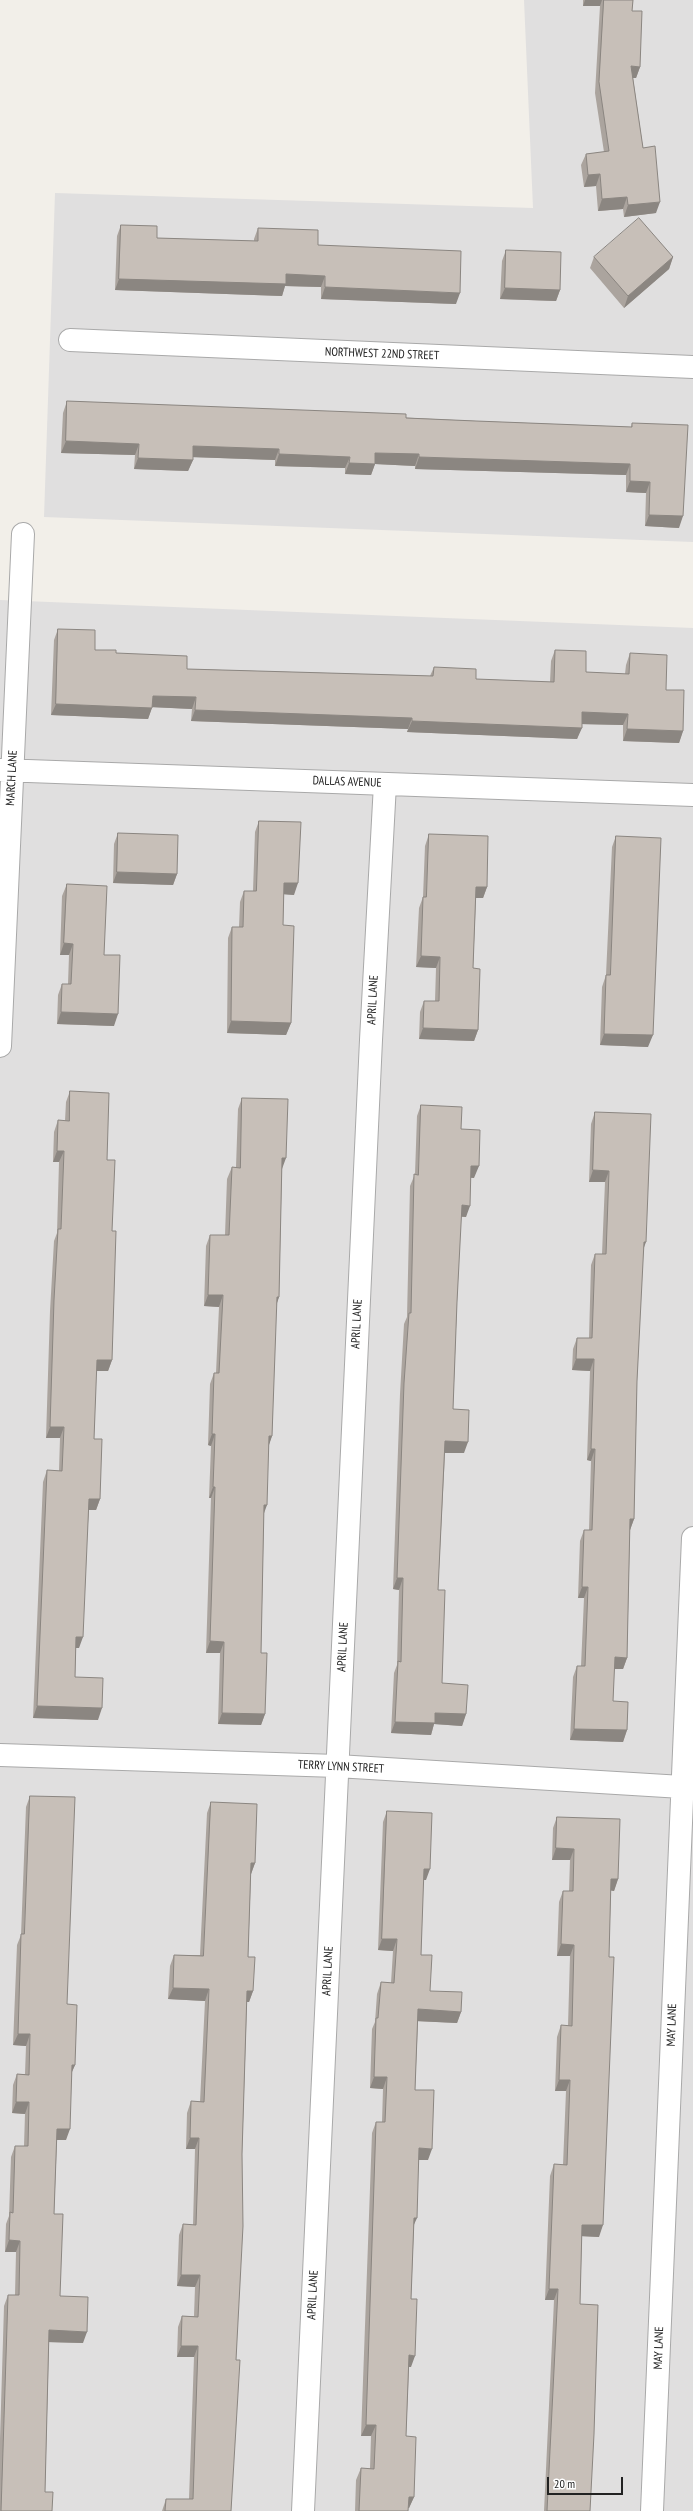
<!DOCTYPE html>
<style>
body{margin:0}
#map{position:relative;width:693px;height:2511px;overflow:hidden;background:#f2efe9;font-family:"PT Sans Narrow",sans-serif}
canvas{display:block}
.scale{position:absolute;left:547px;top:2477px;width:76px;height:18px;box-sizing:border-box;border:2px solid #222;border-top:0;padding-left:5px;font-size:12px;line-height:14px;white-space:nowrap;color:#222;-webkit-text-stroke:3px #fff;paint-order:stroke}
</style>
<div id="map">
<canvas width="693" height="2511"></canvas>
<div class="scale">20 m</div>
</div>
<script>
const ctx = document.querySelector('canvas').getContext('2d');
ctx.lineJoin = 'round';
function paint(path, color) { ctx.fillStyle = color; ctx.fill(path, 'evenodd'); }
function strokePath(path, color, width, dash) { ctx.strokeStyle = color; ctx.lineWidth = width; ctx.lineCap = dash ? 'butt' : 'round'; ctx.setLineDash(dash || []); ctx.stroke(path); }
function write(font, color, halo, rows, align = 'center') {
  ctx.font = font + ' "PT Sans Narrow",sans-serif'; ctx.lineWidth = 3.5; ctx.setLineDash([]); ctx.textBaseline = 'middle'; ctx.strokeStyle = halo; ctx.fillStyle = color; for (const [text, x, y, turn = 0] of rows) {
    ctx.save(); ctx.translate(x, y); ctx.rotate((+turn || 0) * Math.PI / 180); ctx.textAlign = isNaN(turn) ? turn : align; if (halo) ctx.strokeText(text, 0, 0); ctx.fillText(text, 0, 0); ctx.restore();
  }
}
const residential = new Path2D(`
 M524 0H693V542L44 517 55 193 533 208Z
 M0 600 693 628V2511H0Z`);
const minor = new Path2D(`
 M70 340 693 367
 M0 770 693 795
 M0 1046 23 534
 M0 1755 337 1766 682 1787
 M303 2511 371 1040 385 784
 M652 2511 693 1538`);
const wall = new Path2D(`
 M583 0H633L632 11 640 67 636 78H633L643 148 656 213 624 217 623 209 598 211 596 186 584 187 581 165 586 154 604 152 595 93 600 6H583Z
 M121 225 157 238 254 241V239L258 228 318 245 456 304 321 299V287L285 286 282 296 115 290 117 236Z
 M506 250 560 290 556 301 500 299 502 261Z
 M594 257H673L669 269 624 308 590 268Z
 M67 401 476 421 631 427 632 423 679 528 645 526 646 493 626 492V475L415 469V466L375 464 371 475 345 474V468L275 466V460L193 457V460L188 471 134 469 135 455 61 453 63 413Z
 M58 629 95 650 116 653 187 669 430 676 434 667 476 679 550 682 551 661 555 650 586 672 625 674 626 665 630 653 666 690 683 731 679 743 623 741V725L582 724 577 739 407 732 408 729 191 721 192 709 152 707 148 719 51 715 54 640Z
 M259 821 294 895 284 894 283 925 291 1023 286 1035 227 1033 228 938 232 927H239L240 902 244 891H253L255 832Z
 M118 833 177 874 173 885 113 883 114 844Z
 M429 834 487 887 483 898H476L473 968 478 1030 474 1041 419 1039 420 1012 424 1001H435L436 968 416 967 419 908 423 897 425 846Z
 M616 836 648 1047 600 1045 602 987 606 975 612 847Z
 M67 884 104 955 114 1026 57 1024 58 995 62 984H68L69 955H60L62 896Z
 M70 1091 107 1160 112 1231V1360L108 1371H96L94 1439 100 1499 96 1510H89L79 1648H76L75 1677 98 1720 33 1718 43 1482 47 1470 59 1471 60 1438H46L50 1311 54 1241 57 1233 59 1162H53L54 1132 58 1120 65 1121 66 1102Z
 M242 1098 282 1168 279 1297 276 1305 272 1436 269 1444 264 1512 261 1653 265 1714 261 1725 218 1724 220 1653H206L211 1498H209L211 1446 208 1445 210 1384 214 1373H216L219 1307 204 1306 206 1246 210 1235H225L227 1179 232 1167H236L238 1109Z
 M421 1105 461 1129 474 1178H471L466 1217H461L457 1302 453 1409 464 1453H445L438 1590 442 1683 466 1714 462 1726 434 1724 431 1735 391 1733 394 1673 397 1665 399 1590 393 1589 400 1394 404 1324 407 1317 410 1186 415 1174 417 1116Z
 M595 1112 643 1250 637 1381 634 1519 630 1530 627 1658 623 1669H614L613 1701 627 1730 623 1742 570 1740 573 1677 577 1666H581L584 1598H578L580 1541 584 1530H589L591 1461 587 1460 590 1371 572 1370 573 1349 577 1338H589L591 1265 595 1254H602L605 1182H589L591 1124Z
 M30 1796 67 2004 75 2065 72 2072 66 2140H57L54 2214 60 2296 83 2343 49 2342 45 2492 52 2511H0V2439L4 2306 8 2295H15L16 2252H5L6 2224 9 2216 11 2157 15 2146H24L25 2114 12 2113 13 2085 17 2074H25L26 2046 13 2045 17 1945 21 1935 26 1807Z
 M211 1802 255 1863 251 1874 248 1957 253 1991 249 2002H247L242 2154 236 2360 231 2511H162L166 2499H189L194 2357H177L178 2327 182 2316H194L195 2287 177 2286 179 2235 183 2224 193 2225 195 2149H186L187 2113 191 2101 200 2102 205 2001 168 1999 170 1966 174 1955H200L207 1813Z
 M387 1811 426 1880H423L421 1955 430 1991 461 2012 457 2023 418 2021 415 2090 428 2160H419L414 2226 411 2299V2367H409L406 2436 414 2497 409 2508H408V2511H355L356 2480 361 2468 370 2469 371 2436H361L372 2133 376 2122H382L383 2089 370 2088 372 2029 375 2022 377 1994 381 1982 391 1983 393 1951 378 1950 383 1822Z
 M557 1817 618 1879 614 1891 611 1890 599 2237 582 2236 580 2304 590 2511H544L554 2300H545L550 2176 554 2164 563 2165 566 2091H555L557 2037 561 2025 568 2026 570 1956H557L559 1902 563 1891H569L570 1860H552L553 1828Z`);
const shadedWall = new Path2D(`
 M585 0H602L600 6H583Z
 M631 66 640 67 636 78H627Z
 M600 174 596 186 584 187 588 175Z
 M627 197 623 209 598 211 602 199Z
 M660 202 656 213 624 217 628 205Z
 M673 257 669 269 624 308 628 296Z
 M286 274 325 276 321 287 285 286 282 296 115 290 119 279Z
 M325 287 460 293 456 304 321 299Z
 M505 288 560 290 556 301 500 299Z
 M66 441 139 444 135 455 61 453Z
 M193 446 279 449 275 460 189 457Z
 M375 453 419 454 415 466 375 464 371 475 345 474 349 463Z
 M279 454 350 457 345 468 275 466Z
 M419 457 630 464 626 475 415 469Z
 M138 458 193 460 188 471 134 469Z
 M630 481 650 482 646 493 626 492Z
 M649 515 683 516 679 528 645 526Z
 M153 696 196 697 192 709 149 707Z
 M56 704 152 708 148 719 51 715Z
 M195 710 412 718 408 729 191 721Z
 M582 712 628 714 623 725 578 724Z
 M412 721 582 728 577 739 407 732Z
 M627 729 683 731 679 743 623 741Z
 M117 872 177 874 173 885 113 883Z
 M284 883H298L294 895 280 894Z
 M476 887H487L483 898H472Z
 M64 943 73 944 69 955H60Z
 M421 956 440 957 436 968 416 967Z
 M61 1012 118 1014 114 1026 57 1024Z
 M231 1021 291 1023 286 1035 227 1033Z
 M423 1028 478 1030 474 1041 419 1039Z
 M604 1034 653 1035 648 1047 600 1045Z
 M57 1151H64L59 1162H53Z
 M282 1158H286L282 1169Z
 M471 1166H479L474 1178 467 1177Z
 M593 1170 609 1171 605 1182H589Z
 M462 1205 470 1206 466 1217 458 1216Z
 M644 1242H646L642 1253Z
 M208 1295H223L219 1307 204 1306Z
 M277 1297H279L275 1309Z
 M576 1359H594L590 1371 572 1370Z
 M97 1360H112L108 1371H93Z
 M50 1427H64L60 1438H46Z
 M212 1434H215L211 1446 208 1445Z
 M269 1436H272L268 1448Z
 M445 1441 468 1442 464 1453H441Z
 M591 1449H595L591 1461 587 1460Z
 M213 1487H215L211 1498H209Z
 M89 1499H100L96 1510H85Z
 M264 1505H267L263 1516Z
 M630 1519H634L630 1530H626Z
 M397 1578H403L399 1590 393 1589Z
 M582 1587H588L584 1598H578Z
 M76 1637H83L79 1648H72Z
 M210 1641 224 1642 220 1653H206Z
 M615 1657 627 1658 623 1669H611Z
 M37 1706 102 1708 98 1720 33 1718Z
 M222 1713 265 1714 261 1725 218 1724Z
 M435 1713 466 1714 462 1726 434 1724 431 1735 391 1733 395 1722Z
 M574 1729 627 1730 623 1742 570 1740Z
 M556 1848 574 1849 570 1860H552Z
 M251 1863H255L251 1874H247Z
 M424 1869H430L426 1880H420Z
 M611 1879H618L614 1891 607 1890Z
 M382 1939H397L393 1951 378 1950Z
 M561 1944 574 1945 570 1956H557Z
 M173 1988 209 1989 205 2001 168 1999Z
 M247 1991H253L249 2002H243Z
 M418 2009 461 2012 457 2023 414 2021Z
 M18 2034H30L26 2046 13 2045Z
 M72 2065H75L70 2076Z
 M374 2077H387L383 2089 370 2088Z
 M559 2080H570L566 2091H555Z
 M16 2102H29L25 2114 12 2113Z
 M57 2129H70L66 2140H53Z
 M190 2138H199L195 2149H186Z
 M419 2148 432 2149 428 2160H415Z
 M414 2218H417L412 2229Z
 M582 2225H603L599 2237 578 2236Z
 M9 2240 20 2241 16 2252H5Z
 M181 2275H200L195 2287 177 2286Z
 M549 2289H558L554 2300H545Z
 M49 2330 87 2332 83 2343 45 2342Z
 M181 2346H198L194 2357H177Z
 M409 2355 415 2356 411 2367H405Z
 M366 2425H376L371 2436H361Z
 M409 2497H414L409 2508H404Z`);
const building = new Path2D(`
 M604 0H633L632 11H642L640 67 631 66 643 148 655 146 660 202 628 205 627 197 602 199 600 174 588 175 586 154 609 151 599 82Z
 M639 218 673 257 628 296 594 257Z
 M121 225 157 226V238L258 241V228L318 230V245L461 251 460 293 325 287V276L286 274V284L119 279Z
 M506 250 561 252 560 290 505 288Z
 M67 401 406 414V418L476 421 632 427V423L688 425 683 516 649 515 650 482 630 481V464L419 457V454L375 453V464L349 463 350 457 279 454V449L193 446V460L138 458 139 444 66 441Z
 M58 629 95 630V650H116V653L187 656V669L433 676 434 667 476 669V679L554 682 555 650 586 651V672L629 674 630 653 667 655 666 690H684L683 731 627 729 628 714 582 712V728L412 721V718L195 710 196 697 153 696 152 708 56 704Z
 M259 821 301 822 298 883H284L283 925 294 926 291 1023 231 1021 232 927H243L244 891H256Z
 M118 833 178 835 177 874 117 872Z
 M429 834 488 836 487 887H476L473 968 480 969 478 1030 423 1028 424 1001H439L440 957 421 956 423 897H426Z
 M616 836 661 838 653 1035 604 1034 606 975H610Z
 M67 884 107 886 104 955H120L118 1014 61 1012 62 984H71L73 944 64 943Z
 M70 1091 109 1093 107 1160H115L112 1231H116L112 1360H97L94 1439H102L100 1499H89L83 1637H76L75 1677 103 1678 102 1708 37 1706 47 1470 62 1471 64 1427H50L54 1300 58 1229H61L64 1151H57L58 1120 69 1121Z
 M242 1098 288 1099 286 1158H282L279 1297H277L272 1436H269L267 1505H264L261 1653H267L265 1714 222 1713 224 1642 210 1641 215 1487H213L215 1434H212L214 1373H219L223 1295H208L210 1235H229L232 1167 240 1168Z
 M421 1105 462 1107 461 1129 480 1130 479 1166H471L470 1206 462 1205 457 1302 453 1409 469 1410 468 1442 445 1441 438 1590H445L442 1683 468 1685 466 1714 435 1713V1723L395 1722 398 1661 401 1662 403 1578H397L404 1383 409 1313H411L414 1174 418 1175Z
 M595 1112 651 1114 646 1242H644L637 1381 634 1519H630L627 1658 615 1657 613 1701 628 1702 627 1730 574 1729 577 1666H585L588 1587H582L584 1530H592L595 1449H591L594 1359H576L577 1338H592L595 1254H606L609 1171 593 1170Z
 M30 1796 75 1797 67 2004 77 2005 75 2065H72L70 2129H57L54 2214H63L60 2296 88 2297 87 2332 49 2330 45 2492H53L52 2511H1L8 2295H19L20 2241 9 2240 10 2212 13 2213 15 2146H28L29 2102H16L17 2074 29 2075 30 2034H18L21 1934H24Z
 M211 1802 257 1804 255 1863H251L248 1957H255L253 1991H247L242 2154 243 2226 236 2360H240L231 2511H165L166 2499H193L198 2346H181L182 2316 198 2317 200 2275H181L183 2224 196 2225 199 2138H190L191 2101 204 2102 209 1989 173 1988 174 1955 203 1956Z
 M387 1811 432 1813 430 1869H424L421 1955H432L430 1991 462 1992 461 2012 418 2009 415 2090H434L432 2149 419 2148 417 2218H414L411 2299H417L415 2356 409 2355 406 2436 416 2437 414 2497H409L408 2511H359L361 2468 374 2469 376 2425H366L376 2122H385L387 2077H374L376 2018H378L381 1982 394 1983 397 1939H382Z
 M557 1817 620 1819 618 1879H611L609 1957H614L603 2225H582L580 2304 598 2305 594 2434 590 2511H547L558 2289H549L554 2164 567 2165 570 2080H559L561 2025 572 2026 574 1945 561 1944 563 1891H573L574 1849 556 1848Z`);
const streetNames = [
 ["NORTHWEST 22ND STREET",382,354,2],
 ["MARCH LANE",12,778,-87],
 ["DALLAS AVENUE",347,782,2],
 ["APRIL LANE",373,1000,-87],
 ["APRIL LANE",357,1324,-87],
 ["APRIL LANE",343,1647,-87],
 ["TERRY LYNN STREET",341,1767,3],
 ["APRIL LANE",328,1971,-87],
 ["MAY LANE",672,2025,-88],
 ["APRIL LANE",313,2295,-87],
 ["MAY LANE",659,2348,-88]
];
paint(residential, '#e0dfdf');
strokePath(minor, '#a9a9a9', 24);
strokePath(minor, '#fff', 22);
paint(wall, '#aba49e');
paint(shadedWall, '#8b8681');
paint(building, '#c7bfb8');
strokePath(building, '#8b8681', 1);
write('12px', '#222', '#fff', streetNames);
</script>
